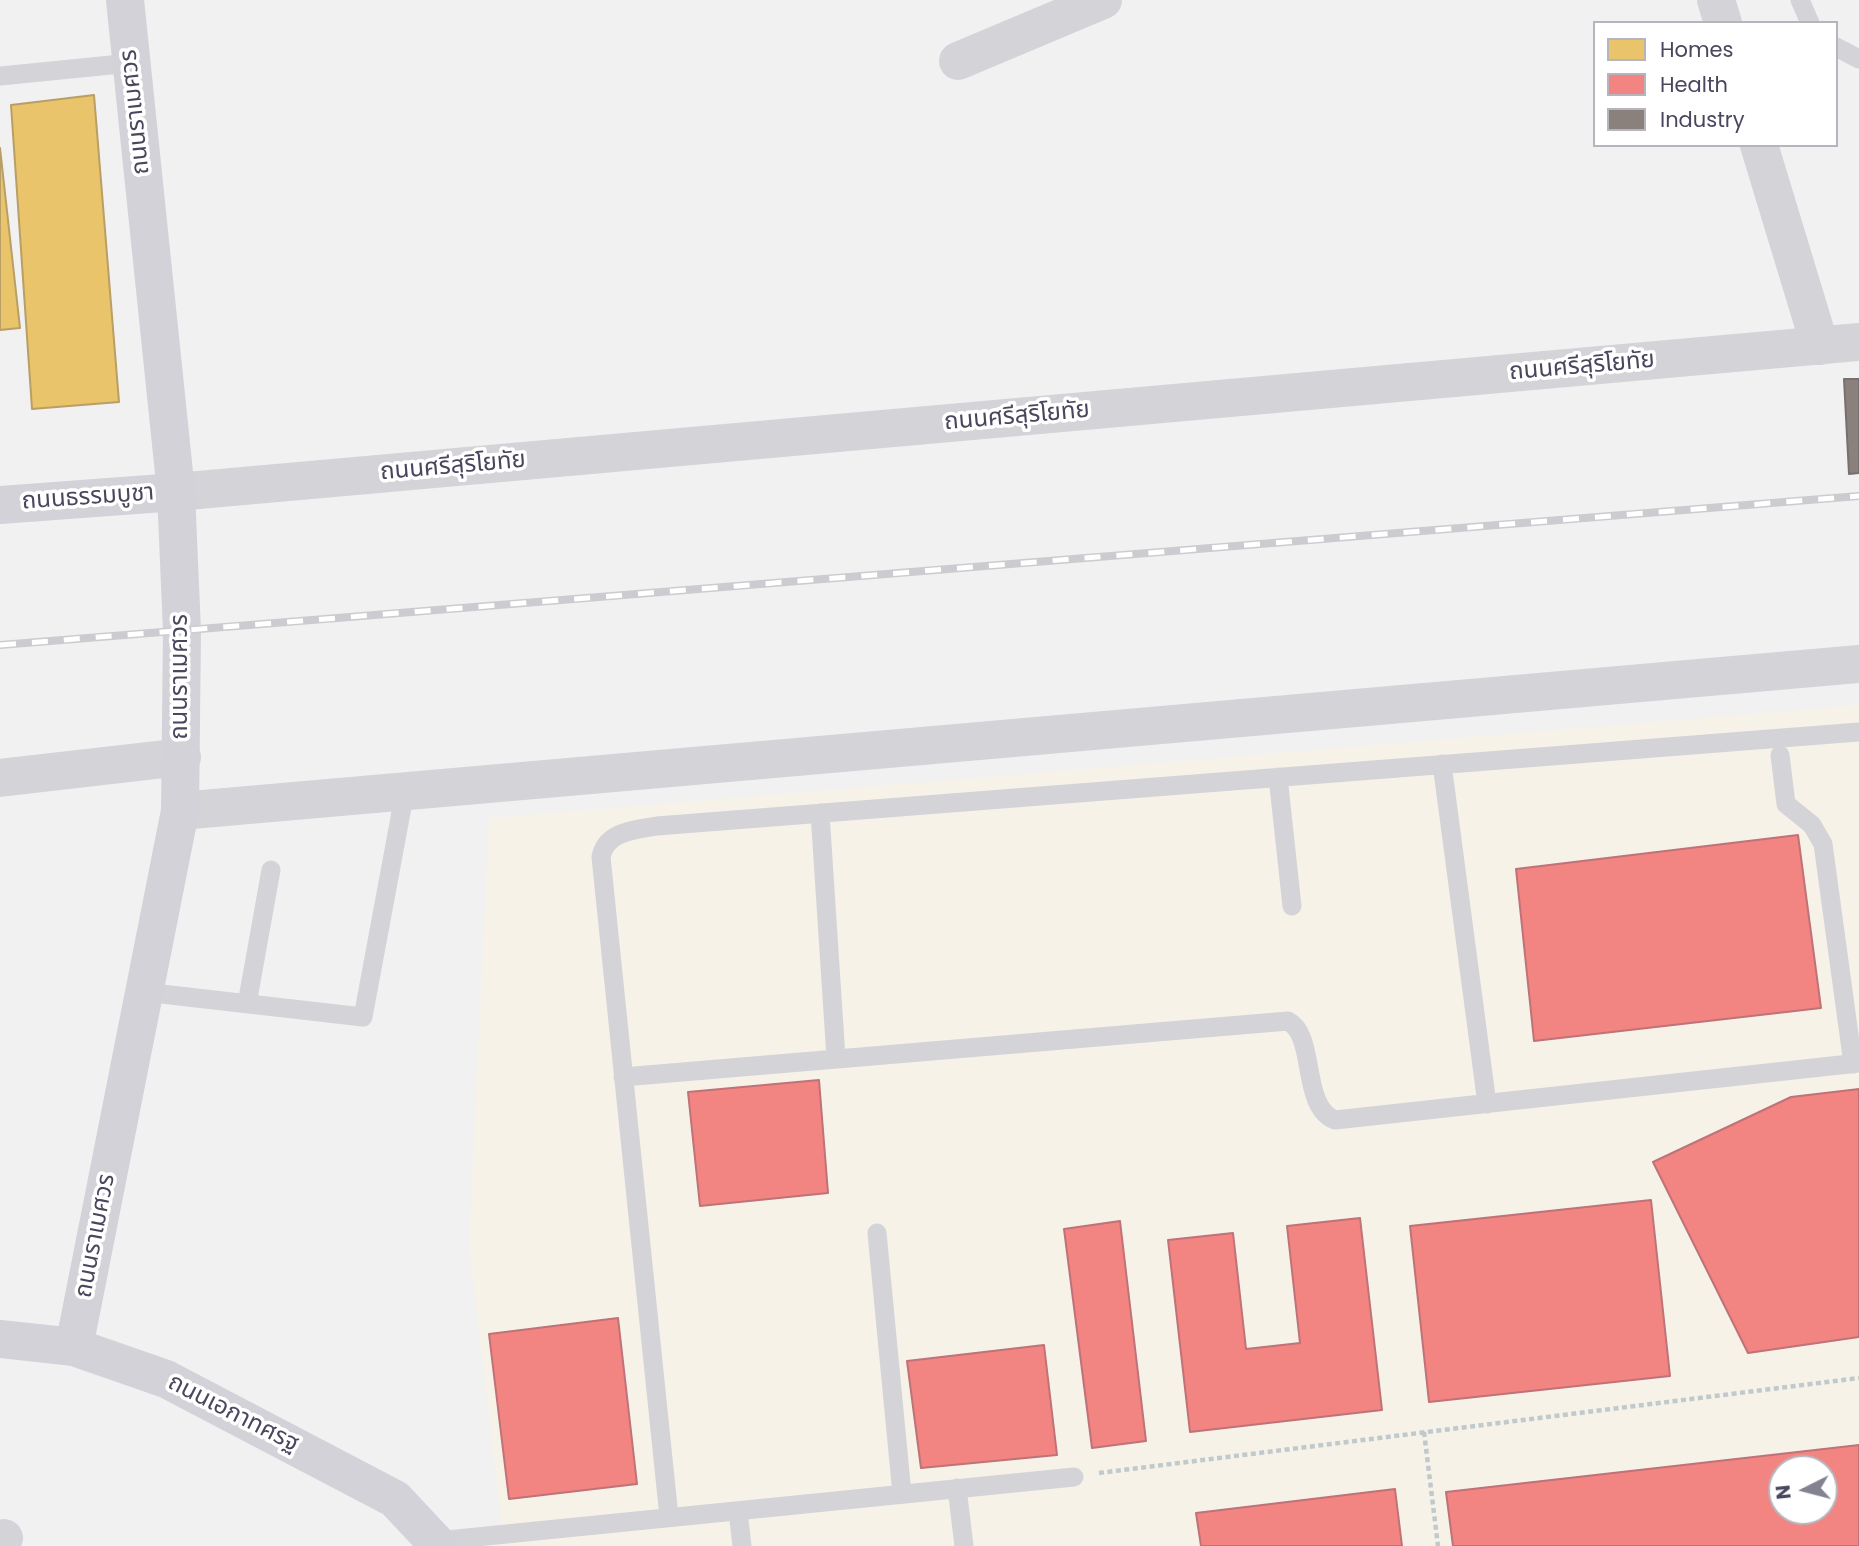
<!DOCTYPE html>
<meta charset="utf-8">
<style>
body{margin:0}
#map{position:relative;width:1859px;height:1546px;overflow:hidden;background:#f1f1f1;font-family:Poppins,sans-serif}
canvas{display:block}
.legend{position:absolute;left:1593px;top:21px;width:245px;height:126px;box-sizing:border-box;background:#fff;border:2px solid #b6b5be;margin:0;padding:9px 12px;list-style:none;font-size:21px;color:#48475d}
.legend li{display:flex;align-items:center;gap:14px;height:35px}
.legend b{width:35px;border:2px solid #b6b5be}
.north{position:absolute;left:1768px;top:1455px;width:70px;height:70px;box-sizing:border-box;background:#fff;border:2px solid #b6b5be;border-radius:50%;rotate:264deg;font-size:19px;font-weight:700;line-height:28px;text-align:center;color:#48475d}
.north::after{content:'';display:block;margin:auto;width:24px;height:32px;background:#838291;clip-path:polygon(50% 0,100% 100%,50% 72%,0 100%)}
</style>
<div id="map">
<canvas width="1859" height="1546"></canvas>
<ul class="legend">
<li><b style="height:19px;background:#e9c46a"></b>Homes</li>
<li><b style="height:19px;background:#f28482"></b>Health</li>
<li><b style="height:19px;background:#8a817c"></b>Industry</li>
</ul>
<div class="north">N</div>
</div>
<script>
const ctx = document.querySelector('canvas').getContext('2d');
ctx.lineJoin = 'round';
function paint(path, color) { ctx.fillStyle = color; ctx.fill(path, 'evenodd'); }
function strokePath(path, color, width, dash) { ctx.strokeStyle = color; ctx.lineWidth = width; ctx.lineCap = dash ? 'butt' : 'round'; ctx.setLineDash(dash || []); ctx.stroke(path); }
function write(font, color, halo, rows, align = 'center') {
  ctx.font = font + ' Poppins,"Noto Sans Thai",sans-serif'; ctx.lineWidth = 7; ctx.setLineDash([]); ctx.textBaseline = 'middle'; ctx.strokeStyle = halo; ctx.fillStyle = color; for (const [text, x, y, turn = 0] of rows) {
    ctx.save(); ctx.translate(x, y); ctx.rotate((+turn || 0) * Math.PI / 180); ctx.textAlign = isNaN(turn) ? turn : align; if (halo) ctx.strokeText(text, 0, 0); ctx.fillText(text, 0, 0); ctx.restore();
  }
}
const medical = new Path2D(`
 M1859 705V1546H504L469 1242 489 818ZM1782 1469H1824V1511H1782Z`);
const homes = new Path2D(`
 M94 95 119 402 32 409 11 105Z
 M0 148 20 328 0 330Z`);
const health = new Path2D(`
 M1798 835 1821 1008 1534 1041 1516 869Z
 M819 1080 828 1193 700 1206 688 1092Z
 M1859 1089V1337L1748 1353 1653 1162 1791 1097Z
 M1651 1200 1670 1376 1429 1402 1410 1226Z
 M1360 1218 1382 1410 1190 1432 1168 1240 1233 1233 1246 1349 1300 1343 1287 1226Z
 M1120 1221 1146 1441 1092 1448 1064 1229Z
 M618 1318 637 1484 509 1499 489 1334Z
 M1044 1345 1057 1455 921 1468 907 1361Z
 M1859 1445V1546H1453L1446 1492ZM1782 1469H1824V1511H1782Z
 M1395 1489 1402 1546H1201L1196 1513Z`);
const industry = new Path2D(`
 M1844 379H1859V473L1849 474Z`);
const path = new Path2D(`
 M1424 1432 1438 1546
 M1099 1473 1859 1378`);
const service = new Path2D(`
 M1800 0 1810 23
 M1836 47 1859 59
 M0 76 131 63
 M1780 755 1786 804 1812 825 1823 844 1853 1064
 M1442 764 1487 1104
 M1278 777 1292 906
 M820 813 836 1058
 M144 992 363 1017 405 791
 M247 1004 271 870
 M623 1077 1288 1021C1317 1036 1300 1106 1335 1120L1859 1063
 M877 1233 902 1494
 M957 1488 964 1546
 M738 1511 742 1546
 M669 1517 601 857C606 831 635 830 657 826L1859 732
 M437 1541 1074 1477`);
const minor = new Path2D(`
 M1716 0 1723 23
 M958 61 1103 0
 M1759 145 1820 346
 M0 1539 4 1538`);
const tertiary = new Path2D(`
 M176 492 1859 342
 M0 778 182 757
 M180 811 1859 664`);
const secondary = new Path2D(`
 M0 505 176 492
 M0 1339 74 1347 166 1379 395 1499 439 1546
 M74 1347 180 811 182 631 176 492 125 0`);
const rail = new Path2D(`
 M0 645 1859 496`);
const streetNames = [
 ["ถนนราเมศวร",136,112,-96],
 ["ถนนศรีสุริโยทัย",1582,367,-5],
 ["ถนนศรีสุริโยทัย",1017,417,-5],
 ["ถนนศรีสุริโยทัย",453,467,-5],
 ["ถนนธรรมบูชา",88,498,-4],
 ["ถนนราเมศวร",181,677,-90],
 ["ถนนราเมศวร",96,1236,-79],
 ["ถนนเอกาทศรฐ",233,1414,27]
];
paint(medical, '#f6f2e8');
paint(homes, '#e9c46a');
strokePath(homes, '#b99e66', 2);
paint(health, '#f28482');
strokePath(health, '#bf7277', 2);
paint(industry, '#8a817c');
strokePath(industry, '#767073', 2);
strokePath(path, '#c0c9cc', 4.5, [5, 3.5]);
strokePath(service, '#d4d3d8', 19);
strokePath(minor, '#d4d3d8', 38);
strokePath(tertiary, '#d4d3d8', 38);
strokePath(secondary, '#d2d2d8', 38);
strokePath(rail, '#cccbcf', 8);
strokePath(rail, '#fff', 5, [16]);
write('24px', '#48475d', '#fff', streetNames);
</script>
